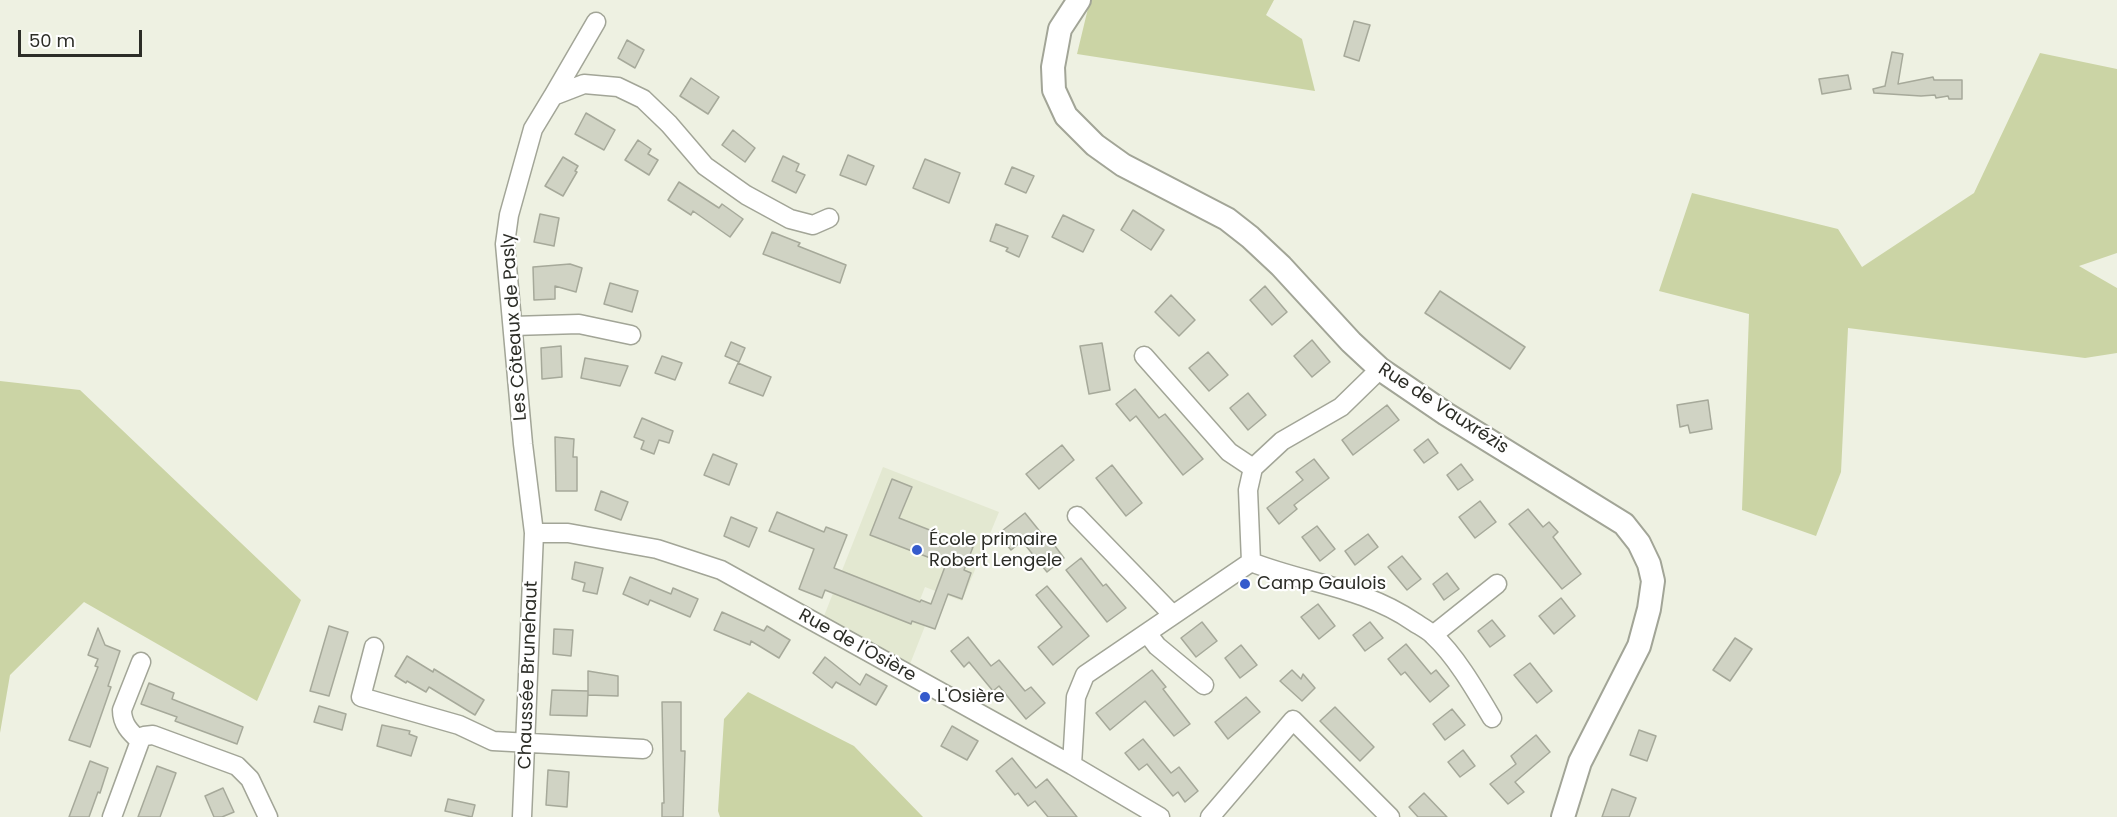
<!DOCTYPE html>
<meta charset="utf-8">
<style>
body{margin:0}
#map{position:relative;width:2117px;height:817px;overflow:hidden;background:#eef1e2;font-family:Poppins,sans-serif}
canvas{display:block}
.scale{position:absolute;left:18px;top:30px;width:124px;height:27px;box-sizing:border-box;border:3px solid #2c2d27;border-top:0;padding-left:8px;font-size:18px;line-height:21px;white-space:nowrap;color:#2c2d27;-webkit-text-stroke:4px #fff;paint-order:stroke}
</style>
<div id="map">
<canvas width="2117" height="817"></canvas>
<div class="scale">50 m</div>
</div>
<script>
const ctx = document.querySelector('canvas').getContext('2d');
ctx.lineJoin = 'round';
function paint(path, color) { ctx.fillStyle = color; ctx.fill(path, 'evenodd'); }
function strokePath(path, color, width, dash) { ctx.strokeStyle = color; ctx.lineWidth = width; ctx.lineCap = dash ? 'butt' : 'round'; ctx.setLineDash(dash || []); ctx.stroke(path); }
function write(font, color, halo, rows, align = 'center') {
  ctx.font = font + ' Poppins,sans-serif'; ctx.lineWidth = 4.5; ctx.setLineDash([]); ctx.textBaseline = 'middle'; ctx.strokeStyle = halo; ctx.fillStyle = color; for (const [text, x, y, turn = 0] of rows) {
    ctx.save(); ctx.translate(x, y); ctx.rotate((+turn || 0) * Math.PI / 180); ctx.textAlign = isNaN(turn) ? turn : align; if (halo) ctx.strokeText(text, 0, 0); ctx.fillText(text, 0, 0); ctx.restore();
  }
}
const built = new Path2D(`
 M883 467 999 512 962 601 925 587 912 620 925 626 910 664 824 616Z`);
const green = new Path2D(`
 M1090 0H1274L1266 15 1302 39 1315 91 1077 54Z
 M2040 53 2117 69V253L2079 266 2117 288V353L2085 358 1848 328 1841 472 1816 536 1742 510 1749 314 1659 291 1692 193 1838 229 1862 267 1974 193Z
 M0 381 80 390 301 600 257 701 84 602 10 675 0 733Z
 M748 692 854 746 923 817H720L718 811 724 719Z`);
const building = new Path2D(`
 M1354 21 1370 25 1359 61 1344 56Z
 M627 40 644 50 635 68 618 58Z
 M1892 52 1903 54 1898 84 1933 77 1934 80H1962V99H1949L1948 96 1936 98 1935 95 1921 96 1874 93 1873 89 1885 86Z
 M1848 75 1851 89 1822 94 1819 79Z
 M691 78 719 97 708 114 680 96Z
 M586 113 615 130 604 150 575 134Z
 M733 130 755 148 745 162 722 145Z
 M638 140 651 149 648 154 658 160 649 175 625 160Z
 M848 155 874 166 866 185 840 175Z
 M783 156 799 164 796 171 805 175 796 193 772 181Z
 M563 157 578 166 575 171 577 172 563 196 545 186Z
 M925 159 960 173 949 203 913 188Z
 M1012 167 1034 176 1026 193 1005 184Z
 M679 182 719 208 722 204 743 219 730 237 693 211 691 215 668 200Z
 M1133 210 1164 230 1151 250 1121 230Z
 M540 214 559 218 554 246 534 242Z
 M1063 215 1094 230 1083 252 1052 237Z
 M996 224 1028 236 1019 257 1006 251 1008 248 990 241Z
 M772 232 800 243 798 246 846 265 840 283 763 254Z
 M570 264 582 268 576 292 555 286V299L534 300 533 267Z
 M610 283 638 291 632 312 604 304Z
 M1265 286 1287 312 1272 325 1250 300Z
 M1440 291 1525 347 1510 369 1425 313Z
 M1171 295 1195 320 1179 336 1155 312Z
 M1312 340 1330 362 1312 377 1294 356Z
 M731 342 745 348 739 362 725 356Z
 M1102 343 1110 390 1089 394 1080 346Z
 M561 346 562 377 542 379 541 348Z
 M1208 352 1228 375 1209 391 1189 368Z
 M662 356 682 363 675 380 655 373Z
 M585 358 628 366 620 386 581 378Z
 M738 363 771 377 763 396 729 383Z
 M1135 389 1159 418 1165 414 1203 459 1183 475 1136 416 1130 421 1116 404Z
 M1248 393 1266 415 1248 430 1230 408Z
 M1708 400 1712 429 1690 433 1688 425 1680 427 1677 405Z
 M1387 405 1399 420 1353 455 1342 440Z
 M642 418 673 431 669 443 659 440 654 454 641 449 644 441 634 437Z
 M555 437 574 439 573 457H577V491H556Z
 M1428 439 1438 453 1424 463 1414 450Z
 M1062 445 1074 460 1039 489 1026 474Z
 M713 454 737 464 729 485 704 475Z
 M1314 459 1329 478 1294 505 1297 509 1279 524 1267 508 1303 480 1296 472Z
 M1461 464 1473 480 1458 490 1447 475Z
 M1112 465 1142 503 1126 516 1096 478Z
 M892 479 912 487 899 518 973 547 964 570 971 573 962 599 948 594 935 629 912 621 911 624 825 590 822 598 799 589 814 549 769 531 777 512 824 532 826 527 847 535 834 568 920 602 921 600 931 604 946 564 870 535Z
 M601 491 628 502 621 520 595 510Z
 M1480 501 1496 522 1475 538 1459 517Z
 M1528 509 1543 527 1549 522 1558 532 1553 537 1581 574 1562 589 1509 524Z
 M1025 513 1050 544 1052 542 1064 558 1047 572 1022 541 1011 550 998 534Z
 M731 517 757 528 749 547 724 536Z
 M1317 526 1335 549 1320 561 1302 537Z
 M1368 534 1378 547 1355 565 1345 551Z
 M1402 556 1421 579 1407 590 1388 567Z
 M1081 558 1103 586 1106 584 1126 608 1107 622 1066 570Z
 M575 562 603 568 597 594 583 591 585 583 572 579Z
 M1447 573 1459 589 1444 600 1433 584Z
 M630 577 671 594 673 588 698 599 690 617 650 600 648 605 623 594Z
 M1047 586 1089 636 1053 665 1038 647 1062 627 1036 595Z
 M1561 598 1575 616 1554 634 1539 616Z
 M1318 604 1335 626 1319 639 1301 617Z
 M722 612 764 631 767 626 790 640 779 658 751 641 750 645 714 630Z
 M1492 620 1505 636 1490 647 1478 631Z
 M1202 622 1217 641 1196 657 1181 638Z
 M1370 622 1383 638 1365 651 1353 635Z
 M329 626 348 632 329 696 310 691Z
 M98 628 105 645 120 651 108 686 111 687 90 747 69 740 98 667 95 666 98 659 88 655Z
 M554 629 573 630 571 656 553 654Z
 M968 637 991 666 999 660 1025 691 1031 687 1045 703 1026 719 999 686 993 691 969 662 964 667 951 651Z
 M1735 638 1752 649 1730 681 1713 670Z
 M1406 644 1431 674 1436 670 1449 686 1430 702 1405 672 1401 675 1388 659Z
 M1241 645 1257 665 1240 678 1225 658Z
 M407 656 433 672 434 669 484 700 475 715 429 687 426 692 407 681 406 683 395 676Z
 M825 657 860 685 866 674 887 686 876 705 836 682 832 688 813 673Z
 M1530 663 1552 691 1537 703 1514 675Z
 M1152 670 1166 687 1163 689 1190 724 1174 736 1145 701 1110 730 1096 713Z
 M1292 670 1301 679 1303 674 1315 688 1302 701 1280 681Z
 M588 671 618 676V696L588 695 587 716 550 715 552 690 588 691V695Z
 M149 683 174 693 172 699 243 727 237 744 175 721 177 717 141 704Z
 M1246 697 1260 712 1228 739 1215 722Z
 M662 702H681V751H685L683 817H662V803H664Z
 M319 706 346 714 342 730 314 722Z
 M1335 707 1374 747 1360 761 1320 721Z
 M1452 709 1465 725 1445 740 1433 724Z
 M382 725 410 731 409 734 417 737 411 756 377 746Z
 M952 726 978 741 967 760 941 746Z
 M1639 730 1656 736 1647 761 1630 755Z
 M1536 735 1550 752 1515 782 1524 792 1508 804 1490 784 1516 764 1511 756Z
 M1143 739 1171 773 1179 767 1198 791 1185 802 1178 792 1173 796 1147 764 1139 770 1125 753Z
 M1463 750 1475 766 1460 777 1448 762Z
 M1012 758 1036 788 1047 779 1077 817H1048L1035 801 1028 806 1018 793 1015 795 996 771Z
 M90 761 108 768 100 793 98 792 89 817H69Z
 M157 766 176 773 160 817H138Z
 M548 770 569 772 567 807 546 805Z
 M223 788 234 812 222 817H214L205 796Z
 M1612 789 1636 798 1629 817H1602Z
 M1424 793 1447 817H1418L1409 807Z
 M448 799 475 805 472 817 445 811Z`);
const minor = new Path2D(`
 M553 96 596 22
 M513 326 579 324 631 335
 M1144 356 1229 452 1253 468
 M1077 516 1172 614
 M534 533H568L657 549 721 570 1072 765 1160 817
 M1251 562C1307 584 1363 587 1414 622 1420 626 1428 630 1433 635 1456 656 1476 691 1492 718
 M1147 633 1157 646 1204 685
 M1433 635 1497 584
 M374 647 361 697 459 725 493 741 643 749
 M140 741C130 732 122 724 122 710L141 662
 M1072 765 1076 697 1085 675 1251 562 1248 490 1253 468 1282 441 1341 407 1380 369
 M112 817 140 741 144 736 153 735 237 766 250 779 268 817
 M522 817 534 533 523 444 505 244 509 215 533 129 553 96 584 84 618 87 643 99 669 124 705 166 746 195 790 219 813 225 829 218
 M1210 817 1293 720 1390 817`);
const tertiary = new Path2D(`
 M1079 0 1060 29 1053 67 1054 90 1066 116 1095 145 1123 165 1227 219 1250 237 1281 266 1351 342 1380 369 1446 414 1624 524 1639 543 1649 564 1653 581 1649 609 1639 646 1580 762 1563 817`);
const markers = [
 [917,550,6,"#355bcc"],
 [1245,584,6,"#355bcc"],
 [925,697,6,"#355bcc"]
];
const streetNames = [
 ["Les Côteaux de Pasly",515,327,-94],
 ["Rue de Vauxrézis",1443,409,33],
 ["Rue de l'Osière",857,646,29],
 ["Chaussée Brunehaut",529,675,-88]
];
const poiNames = [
 ["École primaire",929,540],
 ["Robert Lengele",929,561],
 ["Camp Gaulois",1257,584],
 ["L'Osière",937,697]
];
paint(built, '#e3e8d1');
paint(green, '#cbd4a5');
paint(building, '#d0d3c4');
strokePath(building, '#a6a99a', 1.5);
strokePath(minor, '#a2a597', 21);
strokePath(tertiary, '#a2a597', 26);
strokePath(minor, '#fff', 18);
strokePath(tertiary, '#fff', 22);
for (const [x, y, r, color] of markers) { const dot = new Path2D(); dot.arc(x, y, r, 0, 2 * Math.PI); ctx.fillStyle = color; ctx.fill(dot); strokePath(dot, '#fff', 2); }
write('18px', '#2c2d27', '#fff', streetNames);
write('18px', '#2c2d27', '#fff', poiNames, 'left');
</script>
